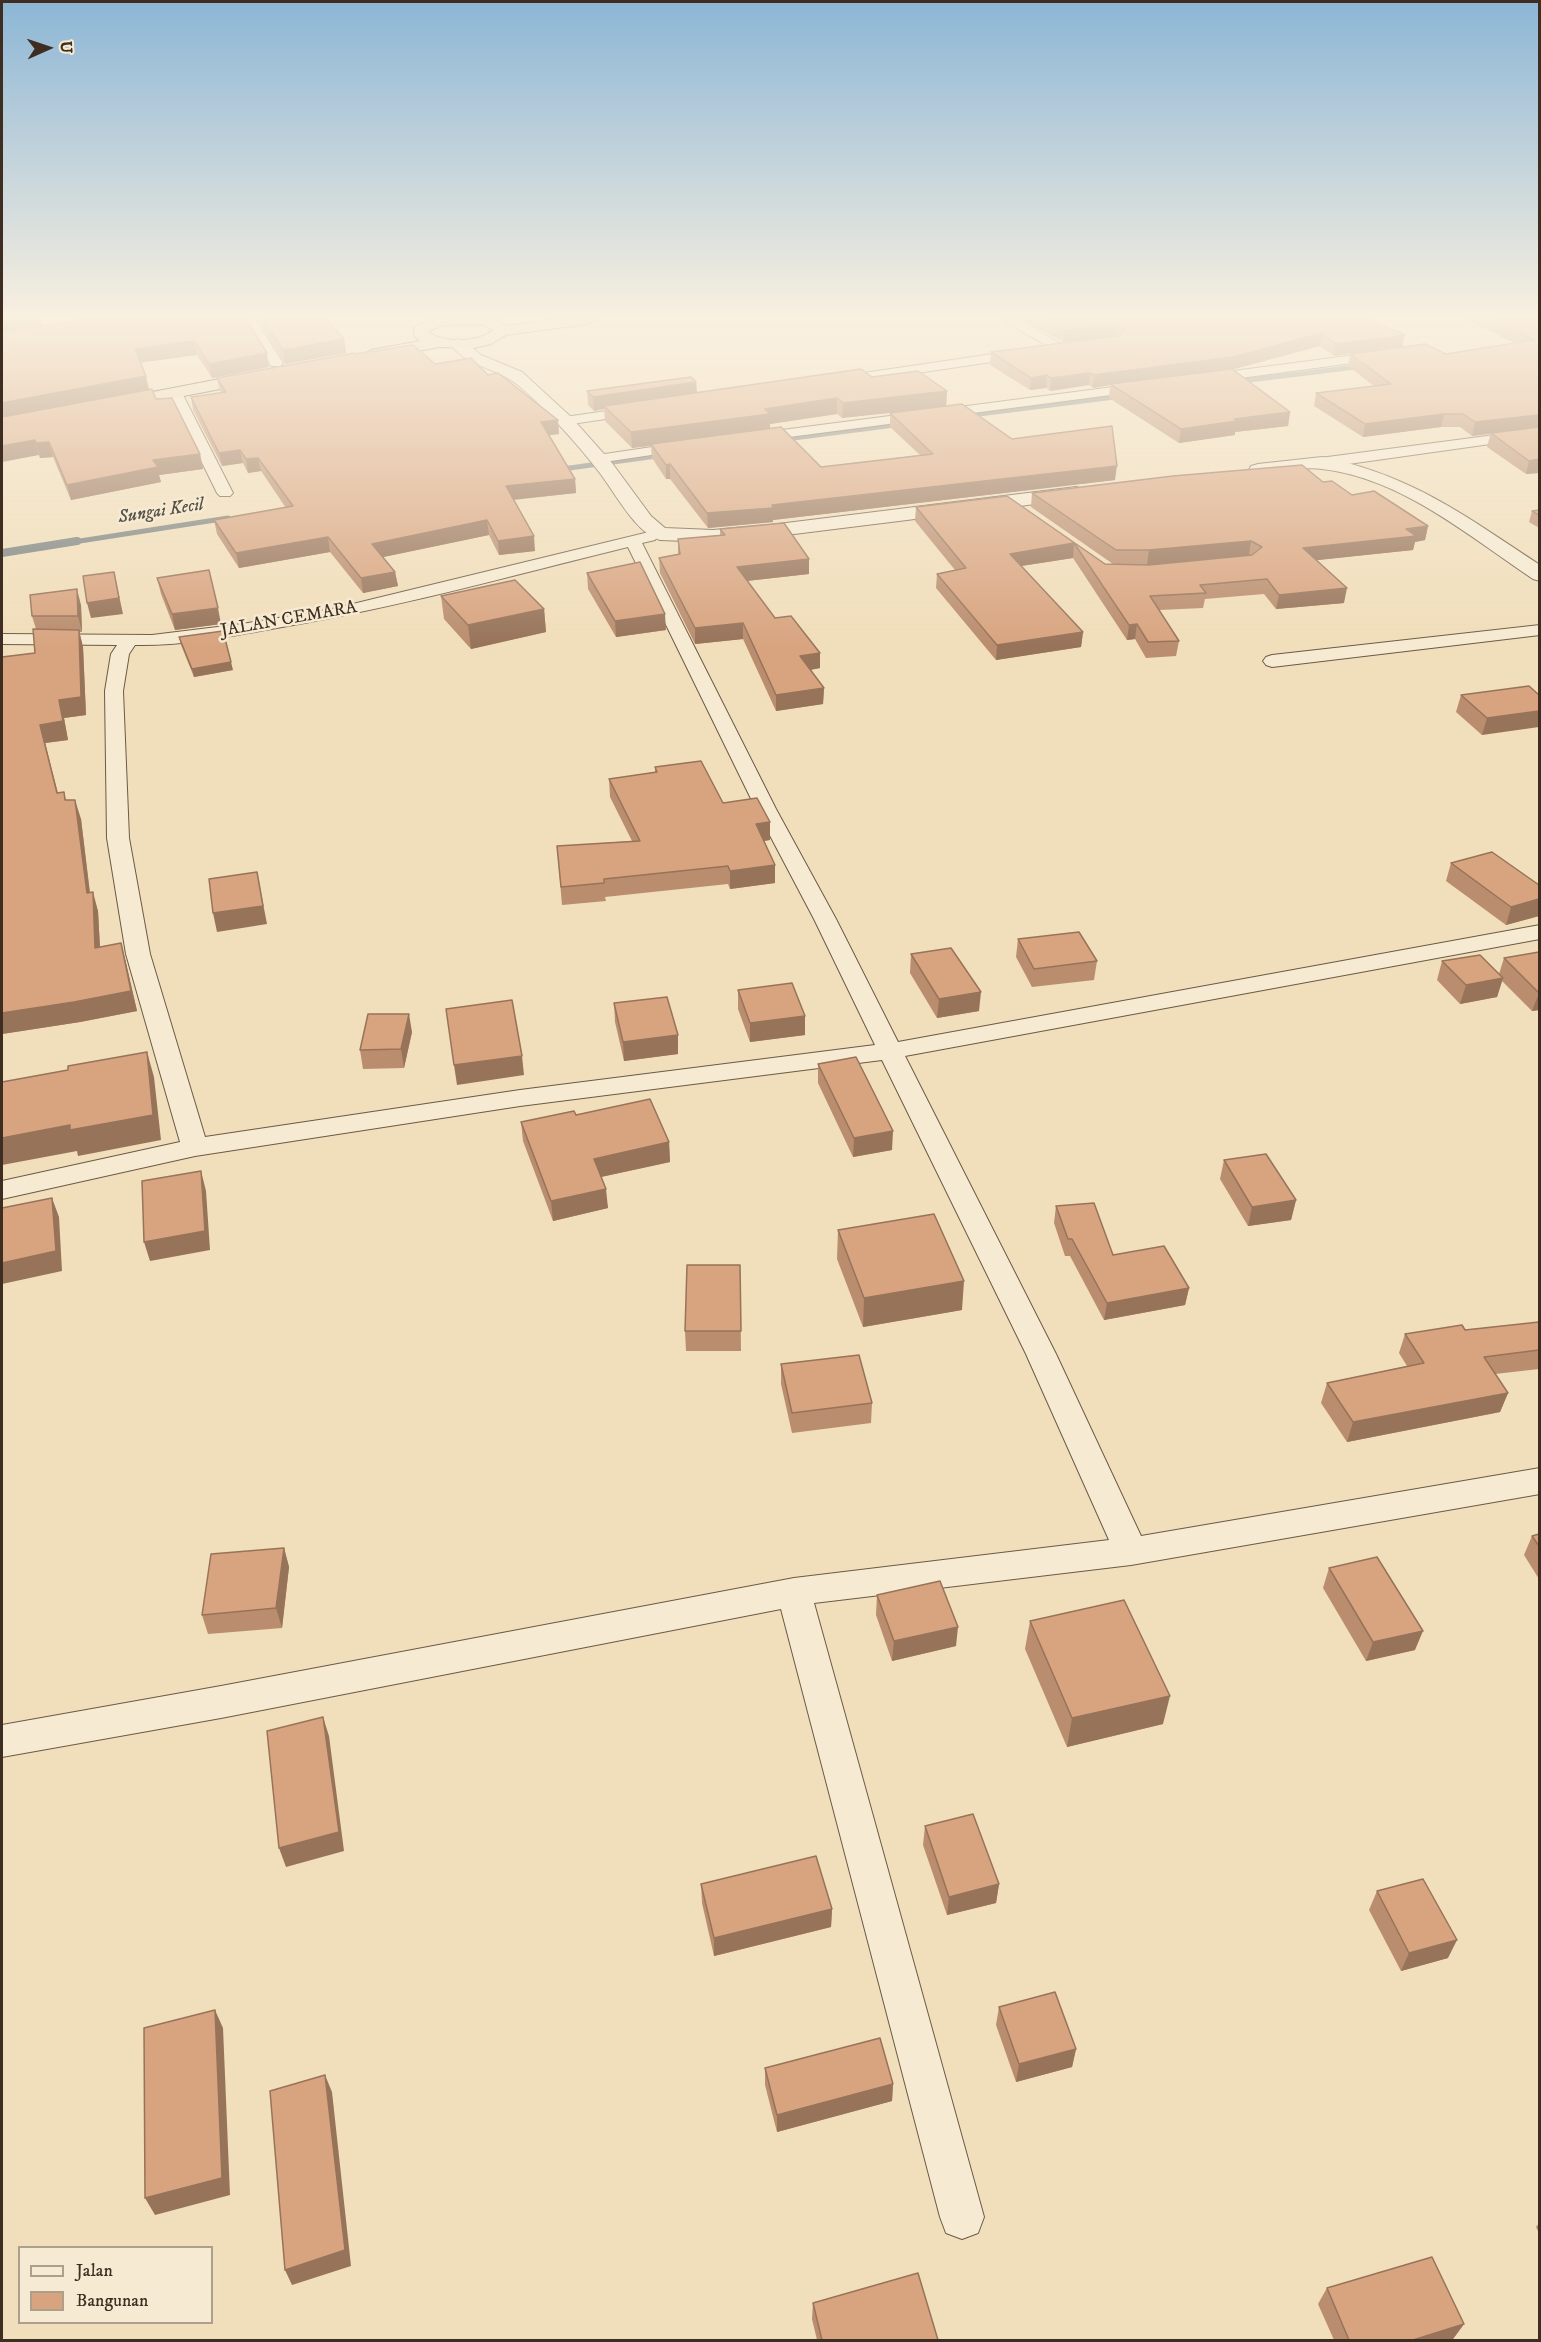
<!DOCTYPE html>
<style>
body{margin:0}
#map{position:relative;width:1541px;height:2342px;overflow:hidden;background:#f1deba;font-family:"IM FELL DW Pica",serif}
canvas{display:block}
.frame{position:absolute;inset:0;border:3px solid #3e2e21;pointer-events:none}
.legend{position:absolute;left:18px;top:2246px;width:195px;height:78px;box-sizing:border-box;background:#f6ead2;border:2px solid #ac9f8b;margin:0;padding:8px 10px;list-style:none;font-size:18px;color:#3e2e21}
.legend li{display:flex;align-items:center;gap:12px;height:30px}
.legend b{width:30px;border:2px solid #ac9f8b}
.north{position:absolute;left:18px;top:18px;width:60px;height:60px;-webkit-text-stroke:4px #f6ead2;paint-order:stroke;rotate:87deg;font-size:16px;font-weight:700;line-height:24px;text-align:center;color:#3e2e21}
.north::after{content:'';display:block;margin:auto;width:21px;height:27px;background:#3e2e21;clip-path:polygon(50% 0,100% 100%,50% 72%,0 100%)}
</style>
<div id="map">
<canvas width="1541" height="2342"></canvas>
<div class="frame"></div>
<ul class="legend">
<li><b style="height:8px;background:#f6ead2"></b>Jalan</li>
<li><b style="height:16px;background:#d8a480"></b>Bangunan</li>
</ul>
<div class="north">U</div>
</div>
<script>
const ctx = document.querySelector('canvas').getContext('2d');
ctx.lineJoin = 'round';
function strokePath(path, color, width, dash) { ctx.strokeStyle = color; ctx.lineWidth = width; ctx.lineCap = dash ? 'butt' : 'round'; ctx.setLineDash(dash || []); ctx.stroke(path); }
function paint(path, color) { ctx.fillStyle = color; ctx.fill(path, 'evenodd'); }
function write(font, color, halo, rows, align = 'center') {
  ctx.font = font + ' "IM FELL DW Pica",serif'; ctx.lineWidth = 5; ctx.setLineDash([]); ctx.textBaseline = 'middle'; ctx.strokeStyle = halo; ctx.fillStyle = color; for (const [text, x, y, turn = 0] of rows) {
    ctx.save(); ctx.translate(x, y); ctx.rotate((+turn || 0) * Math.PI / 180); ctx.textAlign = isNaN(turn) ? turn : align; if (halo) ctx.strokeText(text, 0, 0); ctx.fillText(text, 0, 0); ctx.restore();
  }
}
const streamFar1 = new Path2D(`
 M1233 382 1364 366
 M963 416 1123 396
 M778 440 902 424
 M555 470 664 455
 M67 543 228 518`);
const stream = new Path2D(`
 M2 553 77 541`);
const minor = new Path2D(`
 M243 319H255L283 363 281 366H271Z
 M1006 319H1018L1068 348 1066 351H1056L1007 323Z
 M1027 349 1034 353 1032 356 836 385 829 381 836 377Z
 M1385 351 1392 355 1390 358 1203 383 1196 379 1203 375Z
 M1144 383 1151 387 1149 390 751 442 744 438 751 434Z
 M175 389 182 393 233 493 230 496H220L217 493 168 393Z
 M641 406 646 407 648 410 646 413 565 425 558 421 565 417Z
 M1540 429V437L1320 468 1312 463 1320 458Z
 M686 442 693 446 691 449 598 463 591 459 598 455Z
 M649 532 657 537 655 540 642 543 776 809 836 919 898 1042 1540 925V939L905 1056 1056 1354 1141 1536 1540 1468V1494L1131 1565 814 1603 984 2217 978 2233 962 2239 946 2233 940 2217 781 1609 221 1718 2 1757V1725L221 1686 794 1578 1109 1540 1026 1354 882 1060 520 1106 195 1156 2 1199V1181L180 1142 126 954 107 838 105 691 111 654 117 645 2 644V634L152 635 242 624 332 609ZM628 547 756 809 814 919 875 1045 520 1090 205 1137 150 954 129 838 123 691 129 654 135 645C180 646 227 637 271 629 392 609 510 576 628 547Z
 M1540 625V635L1272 667 1266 665 1263 661 1266 657 1272 655Z`);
const tertiary = new Path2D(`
 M458 339 464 341 481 355 522 372 571 417 612 463 651 516 665 528 713 530 770 525 1076 487 1083 489 1085 493 1083 497 1076 499 770 537 713 542 660 540C636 534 614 491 599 472 587 456 574 441 560 426 549 414 523 387 509 379 489 367 465 364 450 344L452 341Z
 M1322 457C1412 475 1465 516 1540 565V581L1533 579C1469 536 1401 478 1322 469 1301 466 1279 473 1258 476L1251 474 1249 470 1251 466 1258 464Z`);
const trunk = new Path2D(`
 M433 319H494L507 326 557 319H595L587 324 506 335 491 344 474 348 439 347 371 360 363 355 371 350 420 341 414 336C411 324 424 322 433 319ZM463 324 484 325 493 330C477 343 447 343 429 333V331L441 326Z
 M261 371 267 372 269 376 267 380 111 410 105 409 102 405 105 401 111 400Z`);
const wall = new Path2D(`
 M2 319H41L42 326 246 319 269 367 212 378 197 355 141 362 149 389 200 454 203 469 159 475 161 482 71 500 53 457 40 458Z
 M257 319H327L344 339 346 353 285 364Z
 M1020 319H1369L1334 356 1320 346 1232 369 1290 412 1288 426 1235 432V435L1179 443 1109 398 1110 385 1093 388 1089 385 1050 391 1046 388 1030 390 990 365 991 352 1116 336 1063 342Z
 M1466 319H1539V473L1526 474 1487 447 1491 433 1472 436 1460 427H1441L1363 437 1314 406 1316 393 1374 386 1348 366 1350 354H1446L1514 343Z
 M355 354 435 364 488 375 559 434 549 435 575 479 576 493 514 500 535 551 499 555 489 535 383 557 395 572 398 586 363 593 330 552 239 568 217 534 214 520 286 508 261 471 248 473 243 463 222 466 193 410 191 397 221 393 220 391 217 378Z
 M872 377 947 391 946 406 1012 439 1115 480 773 520V522L708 528 670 479H666L652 458 651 446 632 448 605 421 604 409 594 411 588 405 587 391 696 382 697 392ZM904 411 890 413V427L920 455 821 467 770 429V424L837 414 842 418Z
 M1323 482 1428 526 1425 540 1415 542 1413 550 1316 560 1344 603 1276 609 1264 594 1205 599 1203 608 1159 610 1179 641 1176 656 1146 658 1135 639 1127 640 1073 558 1021 566 1083 632 1081 647 996 660 936 588 937 574 955 570 915 521 916 507 1007 496 1105 564H1113L1031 507 1032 493Z
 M1539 510V528L1529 522 1532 511Z
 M720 529 809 574 747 581 775 618 820 668 810 670 824 688 823 704 776 711 743 639 695 644 660 573 659 558 678 554V539L720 535Z
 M587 573 666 630 616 637 588 589Z
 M157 578 221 624 175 630 161 594Z
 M441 596 544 609 546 632 471 649 444 619Z
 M81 605 82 632H79L83 647 86 715 64 718 68 740 45 743 58 793 64 792 66 800 81 819 90 892 98 911 100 947 121 943 126 963 137 1011 80 1022 2 1034V657L35 653 36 629 32 616Z
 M179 637 233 670 194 677 181 645Z
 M1461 695H1539L1482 735 1456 712Z
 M655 767 723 803 770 840 764 841 775 865V883L730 889 728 884 605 897 606 901 562 905 557 846 632 841 610 797 609 779 655 772Z
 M1451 863 1539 885V916L1506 925 1446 881Z
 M1018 939 1097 961 1094 980 1032 987 1016 957Z
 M1539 952V1010L1532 1011 1502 981 1497 997 1460 1004 1437 980 1442 961 1499 974 1504 958Z
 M911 954 979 1011 937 1018 910 973Z
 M738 990 805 1016V1035L750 1042 738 1009Z
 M614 1003 678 1035V1054L624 1061 615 1022Z
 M412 1032 404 1068 363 1069 360 1050Z
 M818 1064 892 1150 853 1157 818 1083Z
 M576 1115 669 1142 670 1162 601 1177 608 1208 553 1221 523 1141 521 1122Z
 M1224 1160 1296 1200 1291 1220 1248 1226 1220 1179Z
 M1056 1206 1113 1255 1189 1288 1185 1305 1104 1320 1070 1256H1065L1054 1223Z
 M838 1230 962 1310 863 1327 837 1259Z
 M740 1265 741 1351H686L685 1331Z
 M1539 1322V1369L1495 1374 1508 1393 1500 1412 1347 1442 1321 1403 1327 1383 1407 1366 1399 1353 1405 1334 1465 1330Z
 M781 1364 872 1403 871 1423 792 1433 781 1384Z
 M1539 1534V1579L1524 1555 1532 1536Z
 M284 1548 289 1567 282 1628 208 1634 202 1615Z
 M1329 1568 1415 1650 1366 1661 1323 1588Z
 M877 1595 956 1646 892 1661 876 1615Z
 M1030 1621 1163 1724 1067 1747 1025 1649Z
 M925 1826 999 1884 996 1903 947 1915 923 1845Z
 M701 1884 832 1909 831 1927 714 1956 702 1903Z
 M1377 1891 1448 1958 1401 1971 1369 1910Z
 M999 2007 1076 2049 1072 2067 1016 2082 996 2025Z
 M765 2068 893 2084 892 2101 777 2132 765 2085Z
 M1539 2223V2233L1536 2227Z
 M1327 2288 1464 2324 1453 2339 1449 2340H1334L1318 2304Z
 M813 2303 938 2340H817L812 2319Z`);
const shadedWall = new Path2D(`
 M10 319H41L42 327 2 335V320Z
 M1117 324 1116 336 1063 342 1065 330Z
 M1322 333 1320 346 1231 370 1110 384V385L1093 388 1094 375Z
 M1405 335 1402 347 1334 356 1336 344Z
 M344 339 346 353 285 364 283 350Z
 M194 341 197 355 138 363 135 349Z
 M267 353 269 367 212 378 209 364Z
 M1090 373 1089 385 1050 391 1051 378Z
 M1047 375 1046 388 1030 390 1031 378Z
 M146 376 149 390 2 418V403Z
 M696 382 697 395 604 406V409L594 411 593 397Z
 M947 391 946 407 842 418 843 403Z
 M837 398V414L770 424V430L632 448 631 432 765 409Z
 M1290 412 1288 426 1235 432V435L1179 443 1181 429 1234 419Z
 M1444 414 1441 427 1363 437 1365 424Z
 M1539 415V428L1472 436 1475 422Z
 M558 420 559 434 542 436 541 422Z
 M35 440 39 455 2 462V446Z
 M49 442 53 457 40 458 36 443Z
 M240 450 243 463 222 466 219 453Z
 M200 454 203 469 159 475 161 482 71 500 67 485 153 460Z
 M258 458 261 471 248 473 246 459Z
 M1539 459V473L1526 474 1529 461Z
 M670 464V479H666V465Z
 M1117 466 1115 480 773 520V522L708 528 707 513Z
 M575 479 576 493 508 500 506 486Z
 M487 520 489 535 374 559 372 544Z
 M1428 526 1425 540 1415 542 1413 550 1300 562 1303 548Z
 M534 536 535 551 499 555 498 541Z
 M328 537 330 552 239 568 236 553Z
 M1251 541 1249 555 1147 565 1149 550Z
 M1074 543 1073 558 1008 568 1010 554Z
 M809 559V574L737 582V567Z
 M114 572 123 614 91 618 87 603Z
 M395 572 398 586 363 593 361 578Z
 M1347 588 1344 603 1276 609 1279 595Z
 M77 589 81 605 82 632 78 616Z
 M218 608 221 624 175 630 172 614Z
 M544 609 546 632 471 649 468 625Z
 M665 614 666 630 616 637 615 621Z
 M743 623V639L695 644V628Z
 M1137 624 1135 639 1127 640 1129 625Z
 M79 630 83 647 86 715 64 718 68 740 45 743 62 812 40 725 59 700Z
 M1083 632 1081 647 996 660 997 645Z
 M820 653V668L799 672 800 656Z
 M231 662 233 670 194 677 192 669Z
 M824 688 823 704 776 711V695Z
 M1539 711V727L1482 735 1487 718Z
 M75 800 81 819 92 912 87 893Z
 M770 822V840L756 842V824Z
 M775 865V883L730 889V871Z
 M257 872 267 924 217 932 213 913Z
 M93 892 98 911 101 968 95 948Z
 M1539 899V916L1506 925 1511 907Z
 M121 943 126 963 137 1011 80 1022 2 1034V1013Z
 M1503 978 1497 997 1460 1004 1466 985Z
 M981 992 979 1011 937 1018 939 999Z
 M1539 993V1010L1532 1011Z
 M409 1014 412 1032 404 1068 401 1049Z
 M805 1016V1035L750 1042V1023Z
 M678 1035V1054L624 1061 623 1042Z
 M147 1052 154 1077 161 1140 78 1156 77 1151 2 1165V1138Z
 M522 1056 524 1075 457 1085 454 1065Z
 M893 1131 892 1150 853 1157 854 1138Z
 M669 1142 670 1162 596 1178 594 1159Z
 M201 1171 206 1191 210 1250 150 1261 144 1242Z
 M606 1189 608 1208 553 1221 551 1201Z
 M52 1198 59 1217 62 1271 2 1284V1263Z
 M1296 1200 1291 1220 1248 1226 1252 1207Z
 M964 1281 962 1310 863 1327 864 1298Z
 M1189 1288 1185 1305 1104 1320 1107 1303Z
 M1508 1393 1500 1412 1347 1442 1353 1422Z
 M284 1548 289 1567 282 1628 276 1608Z
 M958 1627 956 1646 892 1661 894 1641Z
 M1423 1631 1415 1650 1366 1661 1373 1642Z
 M1170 1696 1163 1724 1067 1747 1072 1718Z
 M323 1717 329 1736 344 1851 286 1867 279 1848Z
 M999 1884 996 1903 947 1915 949 1897Z
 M832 1909 831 1927 714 1956V1938Z
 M1457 1940 1448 1958 1401 1971 1409 1953Z
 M215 2010 223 2028 230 2195 155 2215 145 2198Z
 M1076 2049 1072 2067 1016 2082 1019 2064Z
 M325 2075 332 2092 351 2266 292 2285 285 2270Z
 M893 2084 892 2101 777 2132V2115Z
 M1464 2324 1453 2339 1449 2340H1413Z`);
const building = new Path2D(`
 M85 319H246L267 353 209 364 194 341 135 349 146 376 2 403V332Z
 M263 319H327L344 339 283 350Z
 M1044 319H1369L1405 335 1336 344 1322 333 1233 357 1094 375 1090 373 1051 378 1047 375 1031 378 991 352 1118 336 1126 329 1117 324 1065 330Z
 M1492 319H1539V415L1475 422 1463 414H1444L1365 424 1316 393 1391 384 1350 354 1425 344 1446 354 1534 340Z
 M413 345 435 364 471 358 488 375 498 373 558 420 541 422 575 479 506 486 534 536 498 541 487 520 372 544 395 572 361 578 328 537 236 553 214 520 293 506 258 458 246 459 240 450 219 453 191 397 226 392 217 378 354 353 355 354Z
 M861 369 872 377 918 371 947 391 843 403 837 398 765 409 770 414 631 432 604 406Z
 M1232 369 1290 412 1234 419 1237 421 1181 429 1110 384Z
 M691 377 696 382 593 397 587 391Z
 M152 389 156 399 172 398 200 454 153 460 158 467 67 485 49 442 36 443 35 440 2 446V417Z
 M962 404 1012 439 1112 426 1117 466 772 505 773 508 707 513 670 464 666 465 651 444 781 427 821 467 933 454 890 413Z
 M1539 427V459L1529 461 1491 433Z
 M1302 465 1323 482 1332 481 1352 495 1374 491 1428 526 1406 529 1416 536 1303 548 1347 588 1279 595 1267 579 1200 585 1206 593 1150 596 1179 641 1148 642 1137 624 1129 625 1074 543 1010 554 1083 632 997 645 937 574 966 568 916 507 1007 496 1105 564 1149 565 1252 555 1262 547 1251 541 1149 550H1116L1032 493 1173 476Z
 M1539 510V515L1532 511Z
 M784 523 809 559 737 567 775 618 791 616 820 653 800 656 824 688 776 695 743 623 695 628 659 558 680 554 678 539 725 535 720 529Z
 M640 562 665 614 615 621 587 573Z
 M209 570 218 608 172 614 157 578Z
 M114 572 119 598 87 603 83 576Z
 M515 580 544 609 468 625 441 596Z
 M77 589 78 616H32L30 595Z
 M33 629 79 630 81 697 59 700 63 721 40 725 57 793 64 792 65 800H75L87 893 93 892 95 948 121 943 131 991 74 1002 2 1013V657L35 653Z
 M223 631 231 662 192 669 179 637Z
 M1529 686 1539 695V711L1487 718 1461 695Z
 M701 761 723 803 757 798 770 822 756 824 775 865 730 871 728 866 604 879V883L561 887 557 846 640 841 609 779 657 772 655 767Z
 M1492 852 1539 885V899L1511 907 1451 863Z
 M257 872 263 906 213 913 209 879Z
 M1079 932 1097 961 1034 969 1018 939Z
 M951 948 981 992 939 999 911 954Z
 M1539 952V993L1504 958Z
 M1480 955 1503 978 1466 985 1442 961Z
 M792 983 805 1016 750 1023 738 990Z
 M667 997 678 1035 623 1042 614 1003Z
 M512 1000 522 1056 454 1065 446 1009Z
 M368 1014H409L401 1049 360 1050Z
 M147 1052 153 1115 70 1130V1125L2 1138V1082L68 1070V1066Z
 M856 1057 893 1131 854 1138 818 1064Z
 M650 1099 669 1142 594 1159 606 1189 551 1201 521 1122 574 1111 576 1115Z
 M1266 1154 1296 1200 1252 1207 1224 1160Z
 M201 1171 205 1231 144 1242 142 1181Z
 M52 1198 56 1251 2 1263V1208Z
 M1094 1203 1113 1255 1164 1246 1189 1288 1107 1303 1072 1239H1068L1056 1206Z
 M934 1214 964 1281 864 1298 838 1230Z
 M687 1265H740L741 1331H685Z
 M1539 1322V1350L1484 1357 1508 1393 1353 1422 1327 1383 1424 1363 1405 1334 1462 1325 1465 1330Z
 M859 1355 872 1403 792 1413 781 1364Z
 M1539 1534V1546L1532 1536Z
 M284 1548 276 1608 202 1615 211 1554Z
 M1377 1557 1423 1631 1373 1642 1329 1568Z
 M940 1581 958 1627 894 1641 877 1595Z
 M1124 1600 1170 1696 1072 1718 1030 1621Z
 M323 1717 339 1832 279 1848 267 1731Z
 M973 1814 999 1884 949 1897 925 1826Z
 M816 1856 832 1909 714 1938 701 1884Z
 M1423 1879 1457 1940 1409 1953 1377 1891Z
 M1055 1992 1076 2049 1019 2064 999 2007Z
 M215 2010 222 2178 145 2198 144 2028Z
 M880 2038 893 2084 777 2115 765 2068Z
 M325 2075 345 2250 285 2270 270 2091Z
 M1432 2257 1464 2324 1413 2340H1349L1327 2288Z
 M918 2273 938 2340H822L813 2303Z`);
const farWaternames = [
 ["Sungai Kecil",161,512,-9]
];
const farStreetnames = [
 ["JALAN CEMARA",289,620,-10]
];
strokePath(streamFar1, '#7a817e', 5);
strokePath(stream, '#7a817e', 8);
strokePath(minor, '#6b5a47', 2);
strokePath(tertiary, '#6b5a47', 2);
strokePath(trunk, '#3e2e21', 2);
paint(minor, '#f6ead2');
paint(tertiary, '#f6ead2');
paint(trunk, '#f1deba');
paint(wall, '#ba8d6e');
paint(shadedWall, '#97735a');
paint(building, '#d8a480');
strokePath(building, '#97735a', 1.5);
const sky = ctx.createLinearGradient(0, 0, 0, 646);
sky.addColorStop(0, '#8cb6d6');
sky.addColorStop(0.49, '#f9f0e0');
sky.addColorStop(1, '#f9f0e000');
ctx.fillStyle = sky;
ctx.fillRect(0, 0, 1541, 646);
write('italic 18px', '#575148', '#f6ead2', farWaternames);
write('18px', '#3e2e21', '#f6ead2', farStreetnames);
</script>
